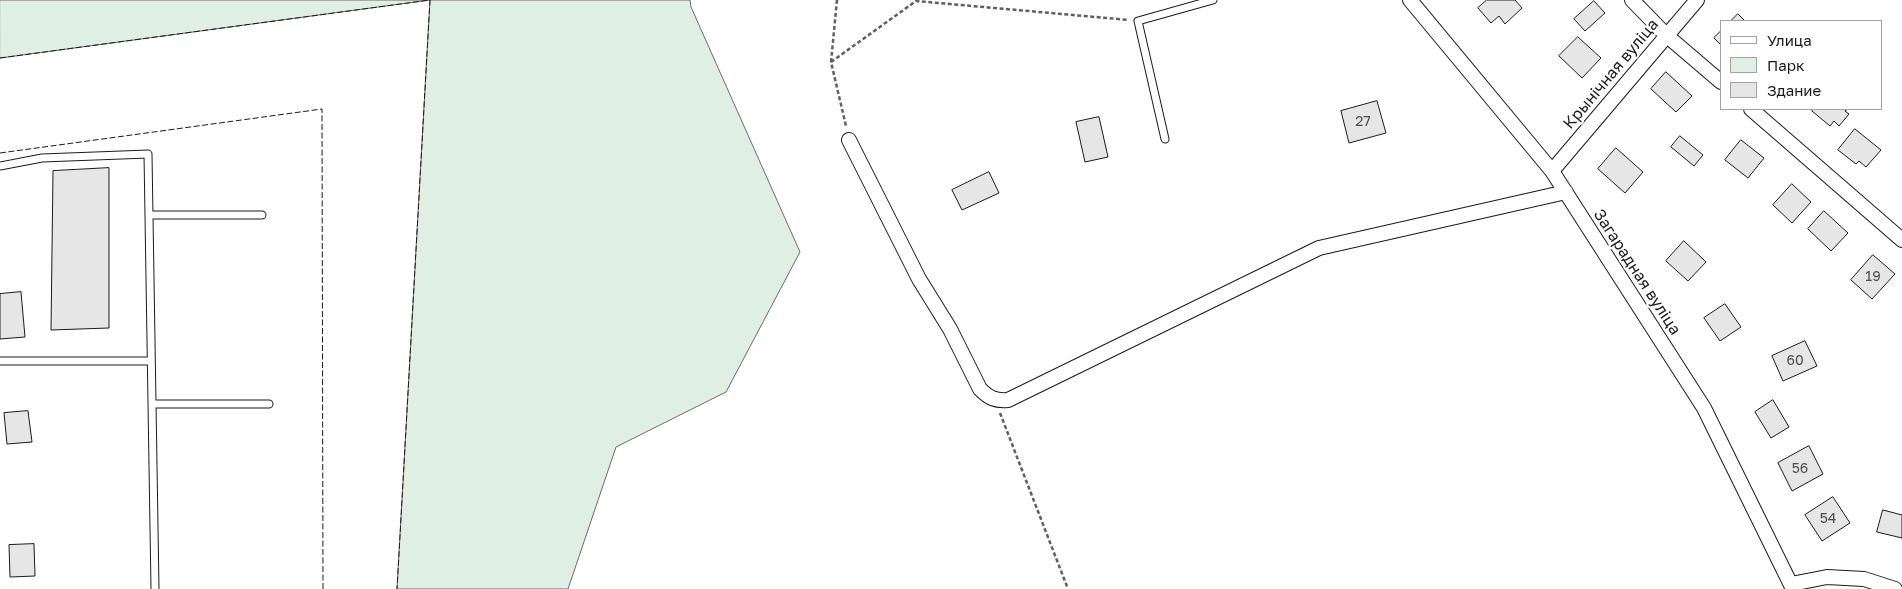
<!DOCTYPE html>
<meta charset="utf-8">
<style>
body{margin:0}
#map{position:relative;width:1902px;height:589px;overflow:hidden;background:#fff;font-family:"Golos Text",sans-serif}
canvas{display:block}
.legend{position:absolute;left:1720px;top:20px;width:162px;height:90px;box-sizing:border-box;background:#fff;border:1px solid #a3a3a3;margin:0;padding:6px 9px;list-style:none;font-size:15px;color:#1a1a1a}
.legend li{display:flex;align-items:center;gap:10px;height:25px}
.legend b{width:25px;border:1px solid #a3a3a3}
</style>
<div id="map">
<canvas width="1902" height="589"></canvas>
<ul class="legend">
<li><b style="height:6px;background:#fff"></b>Улица</li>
<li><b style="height:14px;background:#e0efe3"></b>Парк</li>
<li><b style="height:14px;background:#e6e6e6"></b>Здание</li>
</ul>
</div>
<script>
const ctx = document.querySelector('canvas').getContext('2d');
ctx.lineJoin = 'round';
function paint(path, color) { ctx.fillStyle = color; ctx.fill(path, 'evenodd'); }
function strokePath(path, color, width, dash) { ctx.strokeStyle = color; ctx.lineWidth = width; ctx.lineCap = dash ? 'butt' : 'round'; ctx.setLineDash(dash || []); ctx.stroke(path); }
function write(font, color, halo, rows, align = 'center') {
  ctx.font = font + ' "Golos Text",sans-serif'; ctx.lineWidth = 4; ctx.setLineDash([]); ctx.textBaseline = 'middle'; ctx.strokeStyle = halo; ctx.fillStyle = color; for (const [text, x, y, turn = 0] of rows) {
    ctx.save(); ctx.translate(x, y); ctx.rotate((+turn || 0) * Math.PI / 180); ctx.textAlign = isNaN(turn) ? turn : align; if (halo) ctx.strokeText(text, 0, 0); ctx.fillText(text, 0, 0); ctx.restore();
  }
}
const green = new Path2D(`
 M0 0H690L691 7 800 252 726 392 616 447 568 589H397L430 0 0 58Z`);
const building = new Path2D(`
 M1487 0H1515L1522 8 1505 24 1499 16 1491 23 1478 8Z
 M1594 1 1605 13 1585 31 1574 19Z
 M1738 14 1745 21H1731Z
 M1721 31V45L1714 38Z
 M1578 37 1601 58 1582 78 1559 56Z
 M1666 72 1692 96 1676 112 1651 89Z
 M1377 101 1386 133 1349 143 1341 111Z
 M1814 109H1848L1845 111 1849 114 1839 126 1834 121 1830 126 1812 111Z
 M1099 117 1108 157 1085 162 1076 122Z
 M1855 129 1881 150 1866 167 1859 161 1856 164 1838 150Z
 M1680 136 1703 155 1694 166 1671 147Z
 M1741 140 1764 158 1748 178 1725 160Z
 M1616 148 1643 172 1625 193 1598 169Z
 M109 168V328L51 330 53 171Z
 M989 172 999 193 962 210 952 190Z
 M1792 184 1811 202 1792 223 1773 205Z
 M1824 211 1848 233 1831 251 1808 229Z
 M1684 241 1706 262 1688 281 1666 261Z
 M1873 255 1895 274 1872 299 1851 280Z
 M21 292 25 337 0 339V294Z
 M1725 304 1741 327 1720 341 1704 318Z
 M1805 341 1817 366 1783 381 1772 356Z
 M1773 400 1789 427 1771 438 1755 412Z
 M28 411 32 442 7 444 4 413Z
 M1809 446 1823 474 1792 491 1778 463Z
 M1833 497 1850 523 1822 541 1805 515Z
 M1883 510 1902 515V538L1877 532Z
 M34 544 35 576 10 577 9 545Z`);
const path = new Path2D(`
 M837 0 831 62 846 126
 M831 62 916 1 1129 20
 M1000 413 1068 589`);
const lane = new Path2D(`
 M1165 139 1138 21 1213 0
 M0 166 42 158 148 154 155 589
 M149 215H262
 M0 361H151
 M152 404H269`);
const street = new Path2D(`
 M1410 0 1552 171 1704 408 1793 589
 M1632 0 1666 35 1721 82
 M1751 109 1902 240
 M849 140 919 279 950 329 980 389C989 398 995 401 1008 400L1319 248 1566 192
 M1552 171 1697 0
 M1791 584 1827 577 1864 579 1895 589`);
const fence = new Path2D(`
 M0 58 430 0 397 589
 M0 153 322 109 323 589`);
const numberNames = [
 ["27",1363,122],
 ["19",1873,277],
 ["60",1795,361],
 ["56",1800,469],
 ["54",1828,519]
];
const streetNames = [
 ["Крынічная вуліца",1611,74,-50],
 ["Загарадная вуліца",1637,272,57]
];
paint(green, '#e0efe3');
strokePath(green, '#6a6a6a', 1);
paint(building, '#e6e6e6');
strokePath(building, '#1a1a1a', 1);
strokePath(lane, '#1a1a1a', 9);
strokePath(street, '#1a1a1a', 16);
strokePath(path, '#5f5f5f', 2.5, [4, 2.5]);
strokePath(lane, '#fff', 7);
strokePath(street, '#fff', 14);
strokePath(fence, '#1a1a1a', 1, [6, 2.5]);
write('14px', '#4d4d4d', null, numberNames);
write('16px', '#1a1a1a', '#fff', streetNames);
</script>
